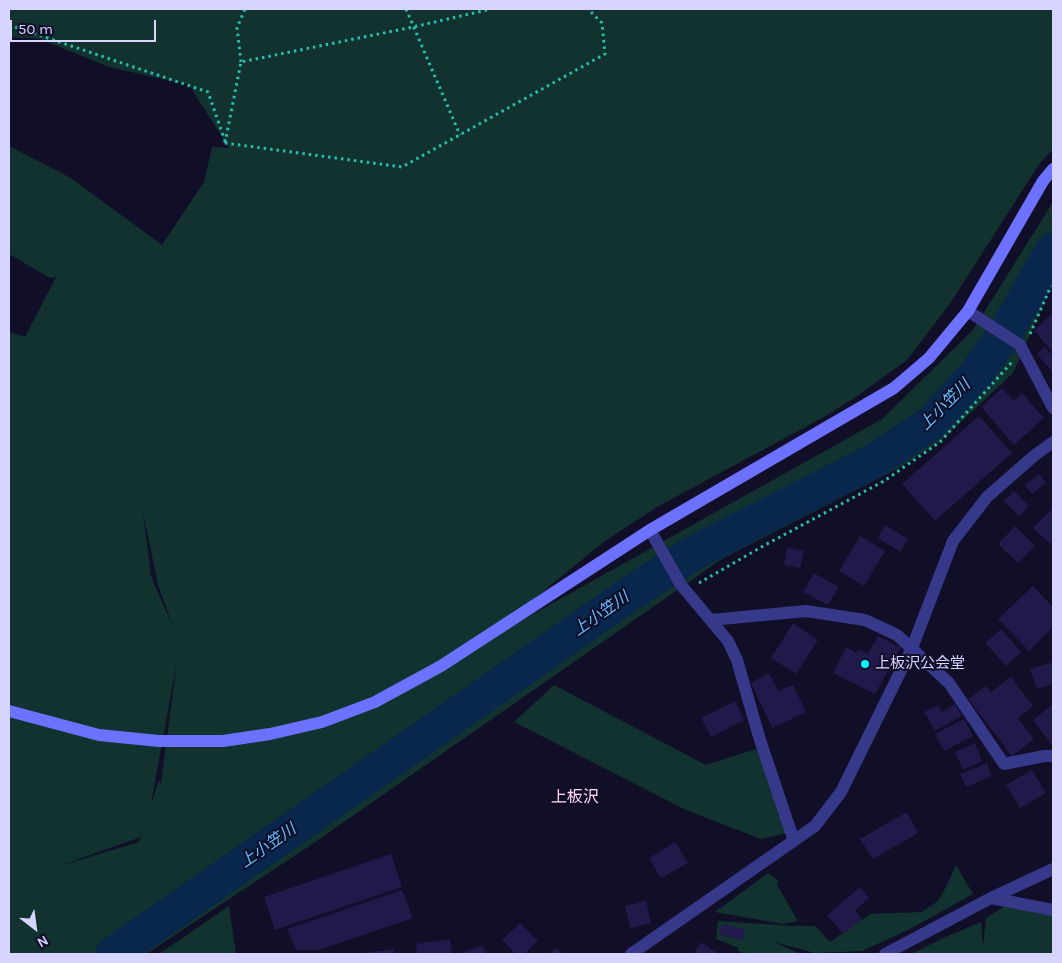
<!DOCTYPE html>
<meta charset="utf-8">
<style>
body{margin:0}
#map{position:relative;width:1062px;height:963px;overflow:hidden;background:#110e28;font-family:Karla,sans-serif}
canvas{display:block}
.frame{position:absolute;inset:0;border:10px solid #d7d5ff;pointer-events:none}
.north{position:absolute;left:10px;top:903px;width:50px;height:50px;-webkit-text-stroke:4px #110e28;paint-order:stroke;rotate:150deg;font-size:14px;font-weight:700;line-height:20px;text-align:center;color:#d7d5ff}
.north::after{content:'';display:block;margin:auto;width:18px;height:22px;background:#d7d5ff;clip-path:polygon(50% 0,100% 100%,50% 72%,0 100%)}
.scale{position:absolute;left:10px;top:20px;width:146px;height:22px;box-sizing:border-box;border:2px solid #d7d5ff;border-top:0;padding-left:6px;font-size:15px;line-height:18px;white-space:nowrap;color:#d7d5ff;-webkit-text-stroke:4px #110e28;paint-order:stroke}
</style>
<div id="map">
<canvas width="1062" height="963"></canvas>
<div class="frame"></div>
<div class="north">N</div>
<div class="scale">50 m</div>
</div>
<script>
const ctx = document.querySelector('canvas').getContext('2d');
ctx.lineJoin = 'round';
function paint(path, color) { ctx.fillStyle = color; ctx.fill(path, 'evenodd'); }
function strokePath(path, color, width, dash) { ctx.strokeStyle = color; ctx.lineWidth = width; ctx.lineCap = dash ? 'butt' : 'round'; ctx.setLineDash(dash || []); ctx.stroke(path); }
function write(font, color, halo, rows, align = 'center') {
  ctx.font = font + ' Karla,"Noto Sans JP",sans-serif'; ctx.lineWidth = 4; ctx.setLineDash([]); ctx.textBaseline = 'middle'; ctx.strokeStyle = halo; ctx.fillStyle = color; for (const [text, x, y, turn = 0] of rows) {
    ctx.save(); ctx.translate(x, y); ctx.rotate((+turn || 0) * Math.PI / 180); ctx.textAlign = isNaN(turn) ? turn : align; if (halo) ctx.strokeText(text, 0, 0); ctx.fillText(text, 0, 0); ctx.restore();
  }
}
const green = new Path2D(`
 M9 9H1053V149L1040 163 949 305 907 360 856 397 824 417 657 507 605 541 476 646 882 419 973 330 1053 202V283L1013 373 940 442 899 468 722 559 308 847 146 954H9V332L25 337 56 277 50 278 9 254V146L71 178 162 245 204 182 212 147 229 148 189 85 109 67 40 39 9 37ZM143 512 158 585 173 627 151 576ZM177 661 161 782 162 785 159 780 151 804ZM141 837 139 842 56 867Z
 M554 685 706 765 756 749 796 831 761 839 686 810 514 722Z
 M956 865 973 894 908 930 862 951 815 953 774 942 801 954H744L737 950 739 948 716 939 718 921 792 926H815L830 942 870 914 922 912 938 901 946 887Z
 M768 873 778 880 777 885 798 921 783 924 715 912Z
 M1011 902 1053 916V954H911L943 938 981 922 983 946 986 918Z
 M229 906 236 954H159Z`);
const river = new Path2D(`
 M113 954 637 589 695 552 876 460 932 422 976 374 1007 330 1053 250`);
const building = new Path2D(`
 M1053 313V353L1034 330Z
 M1045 347 1053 356V373L1037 354Z
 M1002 388 1014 401 1022 393 1044 418 1014 445 981 407Z
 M979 416 1012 453 935 521 902 484Z
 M1039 474 1046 483 1032 494 1025 485Z
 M1014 491 1029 506 1019 516 1004 501Z
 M1053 508V541L1050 544 1033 528Z
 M885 525 908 539 900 552 878 538Z
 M1015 526 1035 546 1018 563 998 544Z
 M860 536 885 551 864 586 839 571Z
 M787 548 804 551 800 568 784 565Z
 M814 573 839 587 828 605 803 592Z
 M1033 586 1053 607V627L1029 651 998 619Z
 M793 623 818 640 796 674 771 658Z
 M1001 629 1021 652 1006 666 985 643Z
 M878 636 901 648 875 694 833 673 846 647 856 653 858 649 868 654Z
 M1053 662V684L1037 689 1030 669Z
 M769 673 778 691 793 685 806 712 772 728 751 683Z
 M1011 677 1033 706 1018 718 1034 739 1012 756 968 699 986 686 991 692Z
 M735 701 744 720 711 737 701 718Z
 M955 704 962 716 935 731 924 712 938 705 942 712Z
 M1053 704V743L1051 744 1033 720Z
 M964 719 973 736 944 751 935 734Z
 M975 743 982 761 963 770 955 752Z
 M987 763 992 776 966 787 960 774Z
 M1032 770 1046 793 1020 808 1006 785Z
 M907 812 918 833 873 859 860 839Z
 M675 842 688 863 661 878 649 858Z
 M391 854 402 887 275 930 264 897Z
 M860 887 869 898 855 910 862 919 843 934 827 915Z
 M402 890 413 918 319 950H296L287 929Z
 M646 901 651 923 630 928 625 906Z
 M520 923 538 941 524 954H516L502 940Z
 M722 924 745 929 743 940 719 935Z
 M450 939 452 954H417L416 944Z
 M701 942 719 954H693Z
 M482 945 486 954H459Z
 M556 948 562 954H550Z
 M394 949V954H365V953Z`);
const path = new Path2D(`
 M406 9 460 135
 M9 25 208 92 225 141
 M241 62 237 28 245 9
 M225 143 402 167 605 54 602 23 588 9
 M225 143 241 62 413 27 491 9
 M1030 334 1051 286
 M699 583 765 545 884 481 940 442 1012 362`);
const street = new Path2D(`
 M968 311 1020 345 1053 408
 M650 530 681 585 728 641 737 660 760 740 794 841
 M711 620 806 611 865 620 897 635 949 683 1004 764 1044 756H1053
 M991 898 1053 910
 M631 954 815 826 841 792 912 648 953 541 987 497 1035 455 1053 442
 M885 954 991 898 1053 869`);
const secondary = new Path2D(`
 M9 711 99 735 159 741H223L270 734 322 722 375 702 441 666 650 530 894 388 929 358 968 311 1043 181 1053 169`);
const markers = [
 [865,664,5,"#01f5ff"]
];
const poiNames = [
 ["上板沢公会堂",875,664]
];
const waterNames = [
 ["上小笠川",945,405,-45],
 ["上小笠川",601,614,-35],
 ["上小笠川",268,846,-35]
];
const neighbourhoodNames = [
 ["上板沢",575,797]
];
paint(green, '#11322f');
strokePath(river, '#09264c', 35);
paint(building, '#20194a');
strokePath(path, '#28c0ad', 3, [2.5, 4]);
strokePath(street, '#363889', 12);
strokePath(secondary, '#6c71ff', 12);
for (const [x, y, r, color] of markers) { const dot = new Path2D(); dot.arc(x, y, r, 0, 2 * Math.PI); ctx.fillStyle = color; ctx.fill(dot); strokePath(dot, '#110e28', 2); }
write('15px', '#d7d5ff', '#110e28', poiNames, 'left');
write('italic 16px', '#63c0ff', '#110e28', waterNames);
write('16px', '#ffd7f3', '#110e28', neighbourhoodNames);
</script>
